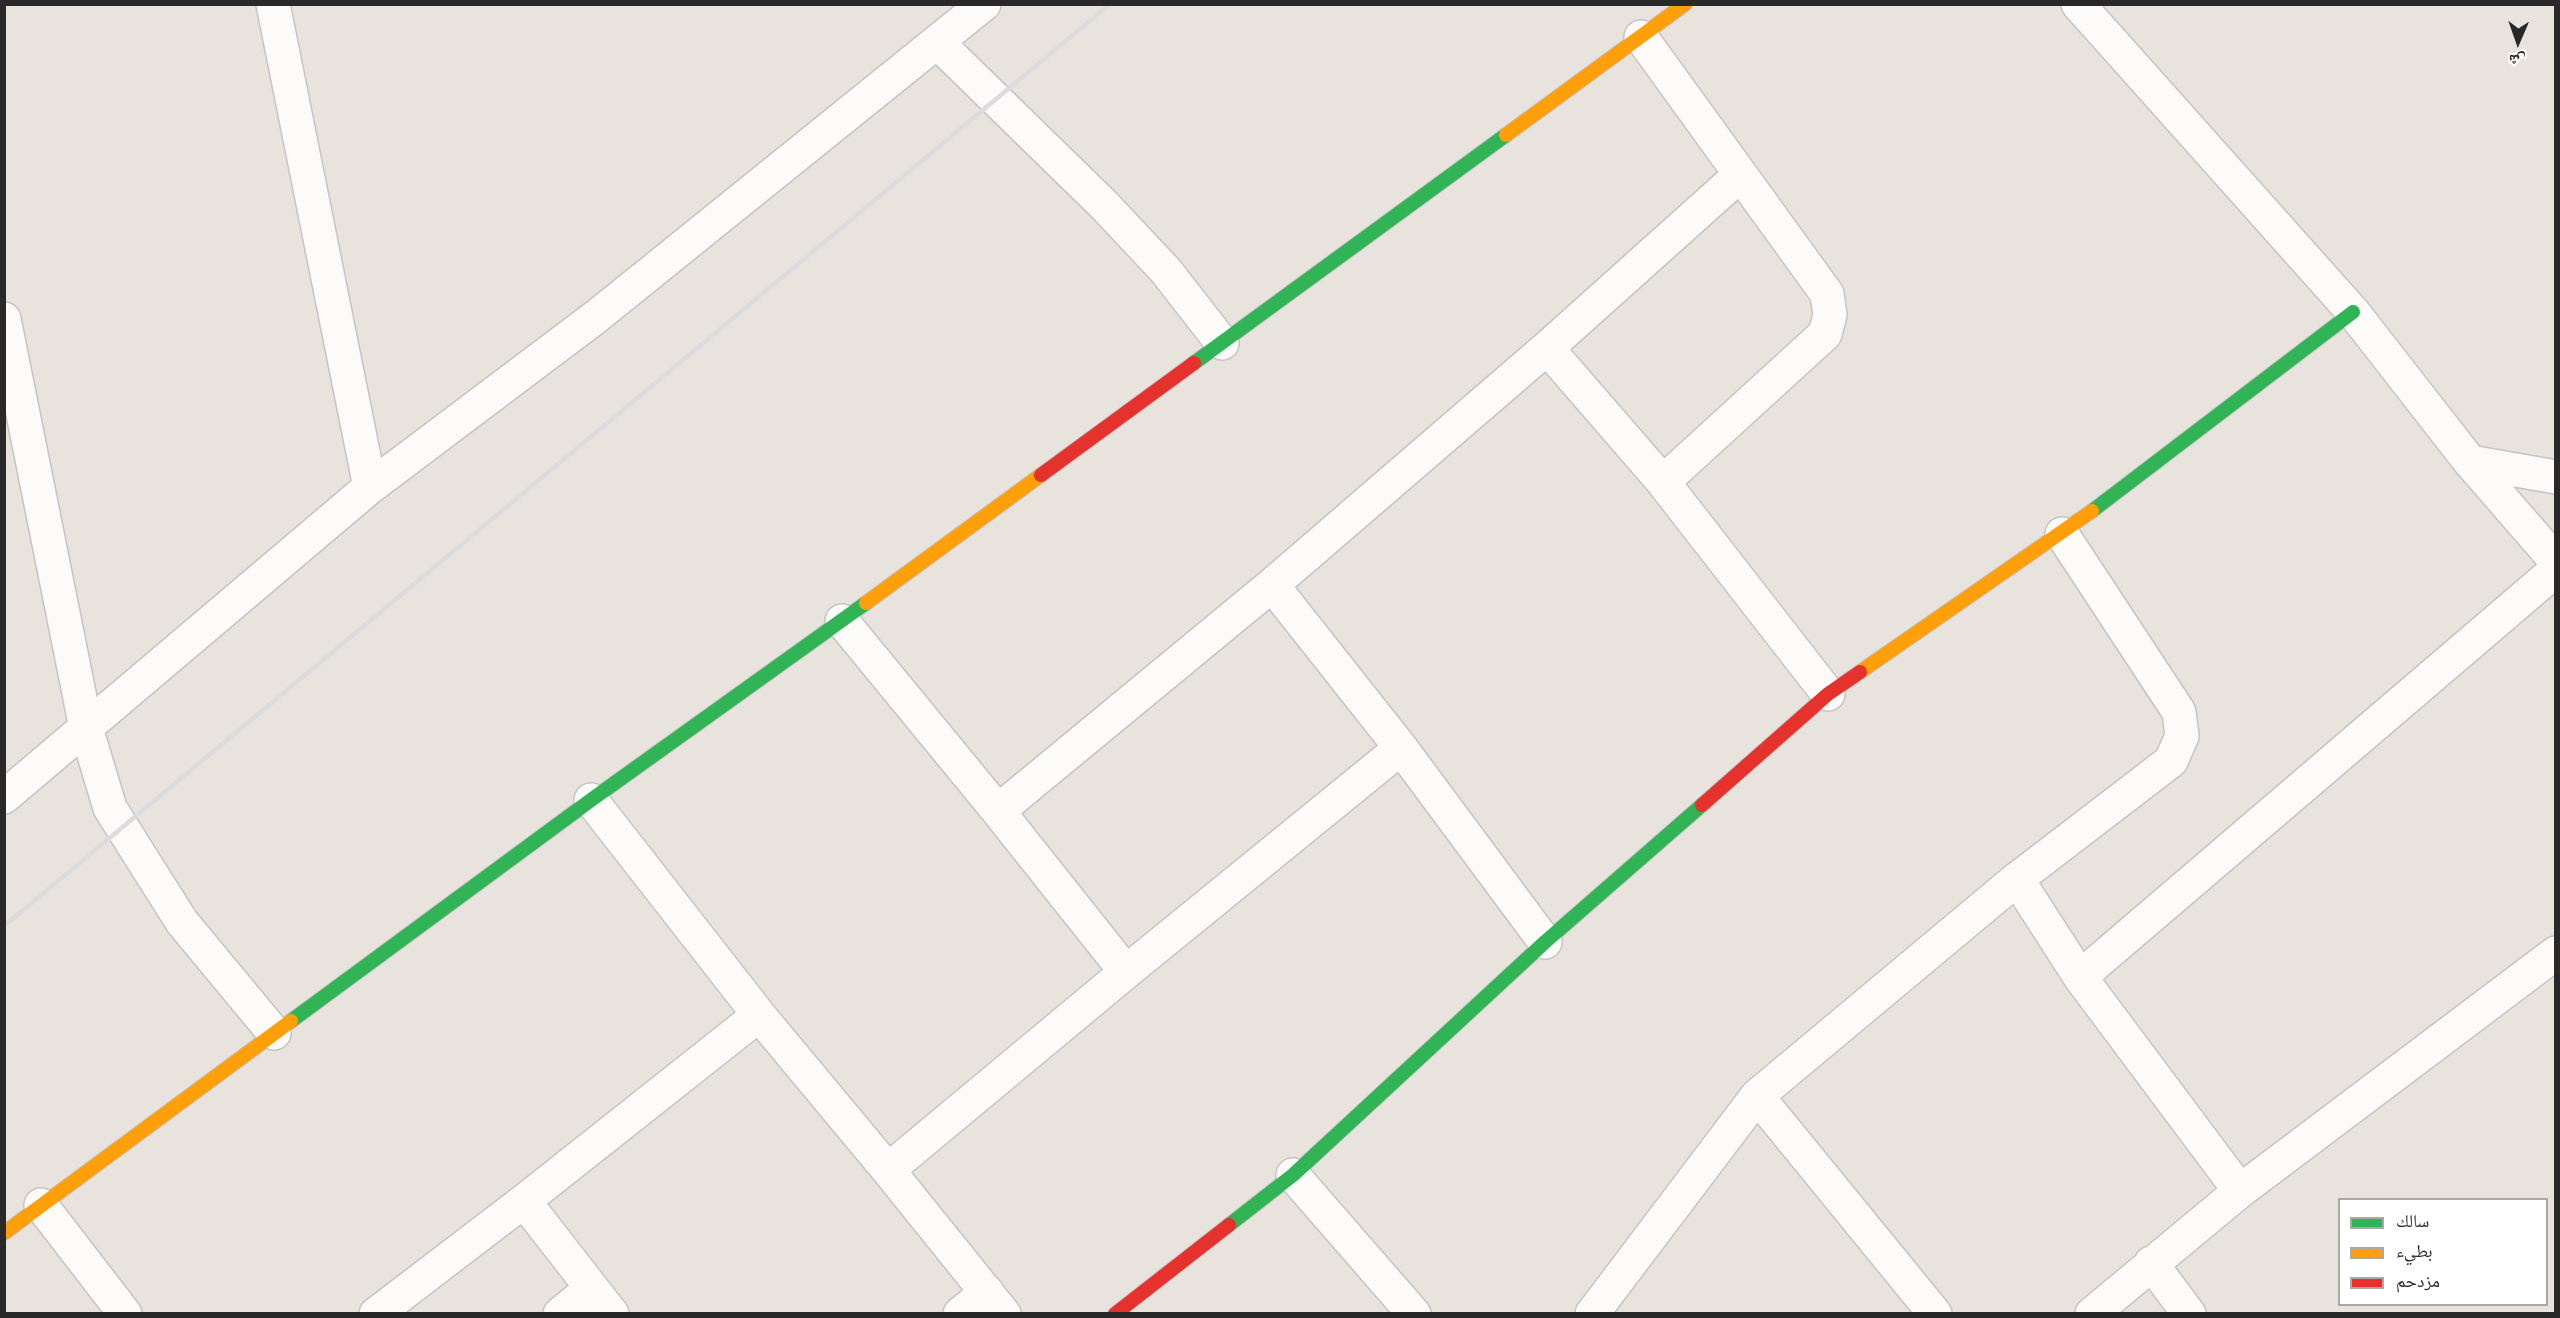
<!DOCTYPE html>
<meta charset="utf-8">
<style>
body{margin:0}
#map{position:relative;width:2560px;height:1318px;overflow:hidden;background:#e8e3dd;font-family:Roboto,"Noto Naskh Arabic",sans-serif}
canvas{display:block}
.frame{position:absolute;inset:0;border:6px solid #292929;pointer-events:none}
.legend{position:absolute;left:2338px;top:1198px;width:210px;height:108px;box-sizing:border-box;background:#fff;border:2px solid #a9a9a9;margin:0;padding:8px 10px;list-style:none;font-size:18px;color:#292929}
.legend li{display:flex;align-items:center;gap:12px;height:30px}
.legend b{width:30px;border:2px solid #a9a9a9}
.north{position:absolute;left:2488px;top:12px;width:60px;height:60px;-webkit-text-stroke:4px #fff;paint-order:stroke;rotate:182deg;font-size:16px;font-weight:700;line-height:24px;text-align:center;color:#292929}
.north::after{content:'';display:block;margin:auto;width:21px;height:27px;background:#292929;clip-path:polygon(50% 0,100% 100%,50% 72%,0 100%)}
</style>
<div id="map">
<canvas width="2560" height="1318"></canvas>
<div class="frame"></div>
<ul class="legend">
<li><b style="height:8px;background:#30b455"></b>سالك</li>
<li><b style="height:8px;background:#ff9f0a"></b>بطيء</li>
<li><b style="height:8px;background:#e5322d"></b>مزدحم</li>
</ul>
<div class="north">ش</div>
</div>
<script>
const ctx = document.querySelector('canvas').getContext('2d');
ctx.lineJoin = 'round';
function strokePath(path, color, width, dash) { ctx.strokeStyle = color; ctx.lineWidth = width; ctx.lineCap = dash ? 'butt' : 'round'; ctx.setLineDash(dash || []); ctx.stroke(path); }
const street = new Path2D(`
 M273 4 370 487
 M2078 4 2353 312 2470 462 2556 561
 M1641 37 1827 294 1830 315 1825 334 1663 482 1828 694
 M938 43 1104 205 1166 271 1222 343
 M4 319 86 728 110 808 182 922 274 1033
 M1547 348 1663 482
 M2470 462 2556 477
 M1272 585 1401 748 1545 942
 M842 621 998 811 1126 972
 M4 797 370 487 597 316 984 4
 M591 800 759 1015 888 1170 1004 1314
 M998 811 1272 585 1547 348 1740 175
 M2017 879 2080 977 2240 1191
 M2080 977 2556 570
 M1757 1096 1935 1314
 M888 1170 1126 972 1401 748
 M1293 1175 1414 1314
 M524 1201 612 1314
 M41 1205 125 1314
 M2151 1263 2189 1314
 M376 1314 524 1201 759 1015
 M560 1314 592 1288
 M960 1314 987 1292
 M1592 1314 1757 1096 2017 879 2171 761 2182 736 2179 712 2062 534
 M2092 1314 2240 1191 2556 953`);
const fast = new Path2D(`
 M1194 363 1506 135
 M2092 511 2353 312
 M291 1021 591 800 866 603
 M1229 1225 1293 1175 1545 942 1702 805`);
const slow = new Path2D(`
 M1506 135 1685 4
 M866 603 1041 475
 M1860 672 2092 511
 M4 1233 291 1021`);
const jam = new Path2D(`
 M1041 475 1194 363
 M1702 805 1828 694 1860 672
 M1115 1314 1229 1225`);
const rail = new Path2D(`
 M4 926 1110 4`);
strokePath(street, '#c5c3c4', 36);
strokePath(fast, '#c5c3c4', 16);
strokePath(slow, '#c5c3c4', 16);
strokePath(jam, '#c5c3c4', 16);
strokePath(street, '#fcfbfa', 33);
strokePath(fast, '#30b455', 14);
strokePath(slow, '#ff9f0a', 14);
strokePath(jam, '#e5322d', 14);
strokePath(rail, '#dcdcde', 4.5);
</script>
